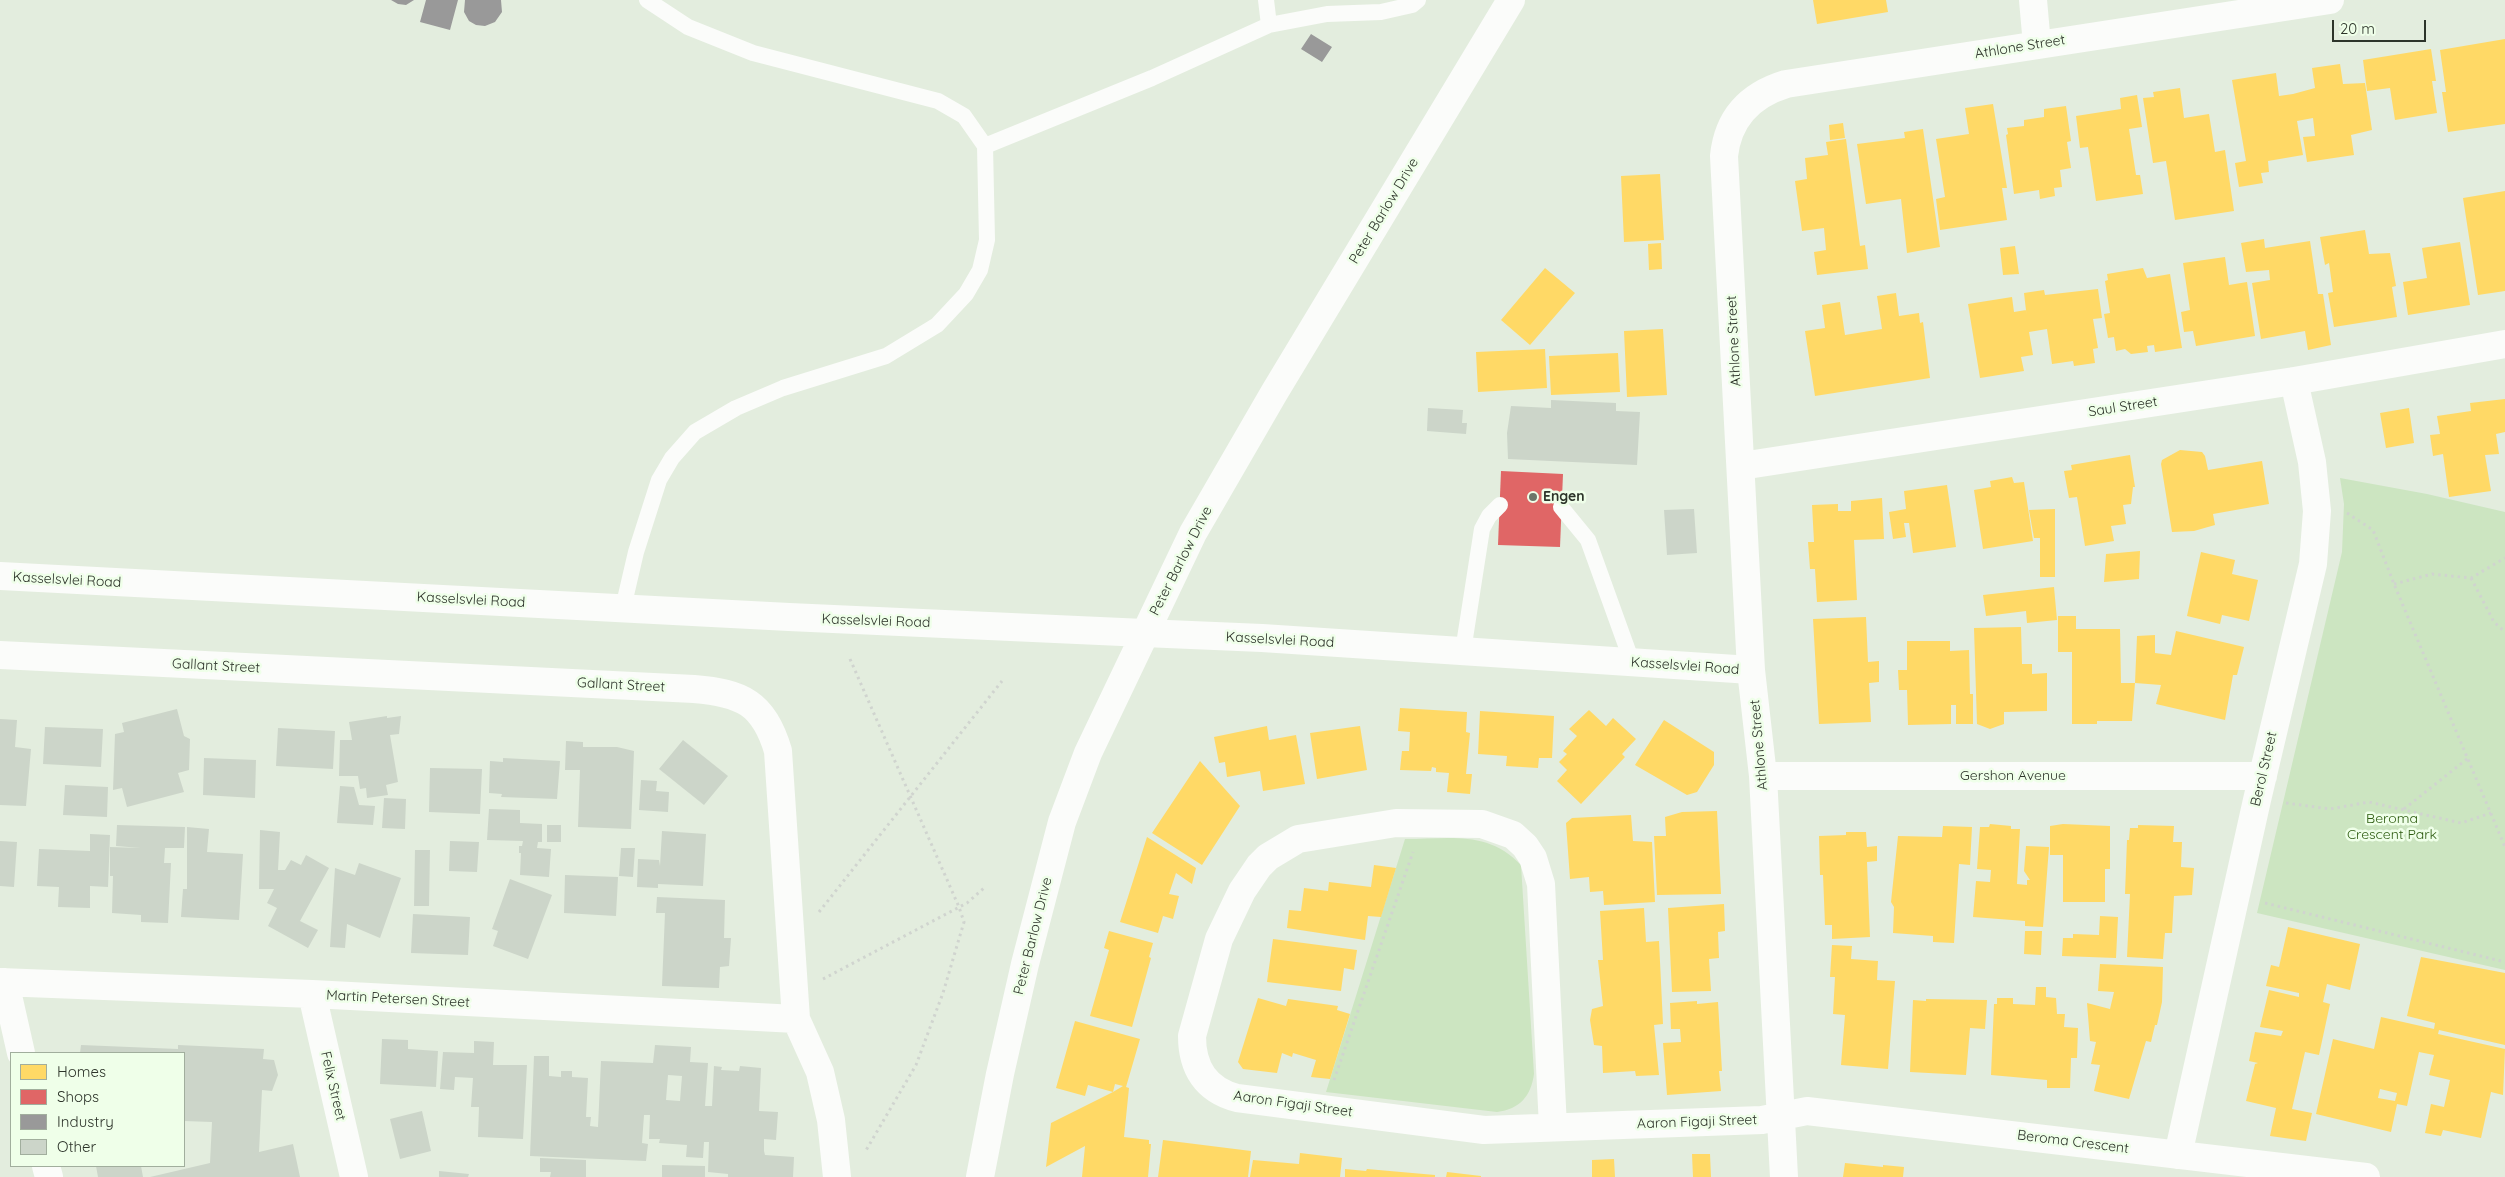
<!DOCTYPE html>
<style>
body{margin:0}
#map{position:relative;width:2505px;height:1177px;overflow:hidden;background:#e3edde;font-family:Quicksand,sans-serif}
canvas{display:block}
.legend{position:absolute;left:10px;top:1052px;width:175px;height:115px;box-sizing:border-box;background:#efffe9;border:1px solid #a1ae9d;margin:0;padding:6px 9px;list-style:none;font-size:15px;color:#2d342a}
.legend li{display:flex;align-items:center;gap:10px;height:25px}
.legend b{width:25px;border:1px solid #a1ae9d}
.scale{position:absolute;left:2332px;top:20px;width:94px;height:22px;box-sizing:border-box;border:2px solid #2d342a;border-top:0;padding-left:6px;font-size:15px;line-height:18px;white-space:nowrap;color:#2d342a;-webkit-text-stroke:4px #efffe9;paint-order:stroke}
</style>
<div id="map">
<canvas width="2505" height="1177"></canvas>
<ul class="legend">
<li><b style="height:14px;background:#ffd966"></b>Homes</li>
<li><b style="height:14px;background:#e06666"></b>Shops</li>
<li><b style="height:14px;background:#999"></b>Industry</li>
<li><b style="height:14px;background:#ccd5c9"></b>Other</li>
</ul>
<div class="scale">20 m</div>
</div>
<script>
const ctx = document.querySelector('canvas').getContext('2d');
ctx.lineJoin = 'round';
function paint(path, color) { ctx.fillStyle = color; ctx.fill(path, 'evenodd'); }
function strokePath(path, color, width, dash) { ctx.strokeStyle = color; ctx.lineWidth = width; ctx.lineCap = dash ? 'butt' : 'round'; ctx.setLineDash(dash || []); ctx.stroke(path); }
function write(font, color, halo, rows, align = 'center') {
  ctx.font = font + ' Quicksand,sans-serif'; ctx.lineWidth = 5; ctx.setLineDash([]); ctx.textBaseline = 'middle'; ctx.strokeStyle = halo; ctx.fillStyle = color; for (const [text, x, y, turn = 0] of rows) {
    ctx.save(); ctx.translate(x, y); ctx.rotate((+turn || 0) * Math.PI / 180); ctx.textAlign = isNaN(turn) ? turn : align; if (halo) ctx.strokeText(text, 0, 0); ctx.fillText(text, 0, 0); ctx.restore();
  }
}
const green = new Path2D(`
 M2340 478 2427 494 2505 512V970L2257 913 2342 552 2344 504Z
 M1405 839C1449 839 1488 830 1521 865L1534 1074C1531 1096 1520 1109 1497 1112L1326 1092Z`);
const homes = new Path2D(`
 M1813 0H1886L1888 12 1817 24Z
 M2505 39V124L2448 132 2442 92H2446L2440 50Z
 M2431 49 2436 81H2432L2437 113 2395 120 2390 88 2367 91 2363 60Z
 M2340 64 2343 84 2365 83 2372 130 2351 135 2354 155 2307 162 2303 137 2315 136 2313 118 2297 121 2303 155 2268 161 2269 172 2261 173 2263 183 2239 187 2235 163 2246 161 2232 80 2276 73 2279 96 2293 94 2315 88 2312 68Z
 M2180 88 2184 118 2209 114 2215 152 2225 150 2234 211 2175 220 2166 161 2153 163 2143 98 2154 97 2153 92Z
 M2137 95 2142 127 2129 129 2136 175H2140L2143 194 2096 201 2088 147 2080 148 2076 116 2121 109 2120 98Z
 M1993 104 2007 188H2002L2007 220 1940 230 1936 199 1945 197 1936 139 1969 134 1965 108Z
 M2066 106 2071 141 2067 142 2071 168 2060 170 2062 187 2054 188 2055 196 2040 199 2039 190 2014 194 2006 135 2008 134 2007 128 2024 126V120L2044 117V109Z
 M1843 123 1845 138 1830 140 1829 125Z
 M1923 129 1940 247 1907 253 1901 199 1866 204 1857 144 1905 138 1904 132Z
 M1846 139 1860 246 1865 245 1868 269 1817 275 1814 252 1826 250 1824 228 1802 231 1795 181 1807 179 1805 158 1828 155 1826 142Z
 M1660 174 1664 240 1624 242 1621 176Z
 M2505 191V291L2478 295 2463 198Z
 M2365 230 2369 254 2390 253 2396 286 2392 287 2397 317 2334 327 2328 293 2333 292 2329 263 2325 265 2320 237Z
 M2264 239 2265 248 2310 241 2318 294H2323L2331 345 2308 350 2305 331 2261 339 2252 283 2270 280 2269 270 2246 272 2241 243Z
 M2460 242 2470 305 2408 315 2403 282 2427 278 2422 248Z
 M1661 243 1662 269 1649 270 1648 244Z
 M2015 246 2019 274 2003 275 2000 248Z
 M2225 257 2229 285 2247 282 2255 336 2196 346 2193 331 2184 332 2181 312 2190 310 2183 263Z
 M1545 268 1575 293 1530 345 1501 320Z
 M2143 268 2147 278 2170 274 2182 348 2155 352 2154 345 2147 346 2148 352 2131 354 2125 349 2116 351 2114 337 2108 338 2104 314 2110 313 2105 281 2108 280 2107 274Z
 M2098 289 2102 318 2093 319 2098 348 2093 349 2095 363 2074 366 2073 361 2052 364 2047 329 2029 332 2033 355 2021 357 2024 371 1980 378 1968 304 2012 297 2014 312 2026 310 2027 319 2024 293 2044 290 2045 295Z
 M1896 293 1899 316 1919 313 1920 323 1923 322 1930 378 1815 396 1805 331 1825 328 1822 305 1840 302 1845 335 1882 329 1877 296Z
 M1663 329 1667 395 1627 397 1624 331Z
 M1545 349 1547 388 1478 392 1476 352Z
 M1618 353 1620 392 1551 395 1549 356Z
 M2505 399V432L2496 434 2499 454 2485 455 2491 491 2449 497 2443 454 2433 456 2430 435 2440 434 2437 416 2471 411 2470 403Z
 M2409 408 2414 443 2386 448 2380 413Z
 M2180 450 2202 452 2205 456 2208 470 2262 461 2269 504 2213 514 2215 525 2194 531 2172 532 2161 464 2162 460Z
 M2130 455 2135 487H2133L2131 504 2123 505 2126 524 2111 526 2114 541 2085 546 2077 497 2069 498 2064 471 2072 470 2071 465Z
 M2012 477 2014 483 2024 482 2033 541 1983 549 1974 490 1991 487 1990 481Z
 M1947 485 1956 547 1913 553 1909 523H1904L1906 537 1893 539 1889 512 1906 509 1904 491Z
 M1882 498 1884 539 1854 540 1857 600 1817 602 1815 569H1810L1808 542H1814L1812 505 1838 504V511H1851V501Z
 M2055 509V577H2040V538H2034L2029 510Z
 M2140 551 2139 579 2104 582 2106 554Z
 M2201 552 2235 560 2232 574 2258 580 2249 621 2222 615 2220 624 2187 616Z
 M2054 587 2057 620 2027 623 2026 611 1986 616 1983 595Z
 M2058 616H2076V629H2120L2121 683H2135L2132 721H2097V724H2072V652H2058Z
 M1866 617 1868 662 1879 661V682L1869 683 1871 722 1819 724 1813 619Z
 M2021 627 2022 664H2032V674L2047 673V711L2004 712V724L1990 729 1977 724 1974 628Z
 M2176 631 2244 647 2237 675H2233L2225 720 2156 704 2161 685 2135 683 2137 636 2155 635V653L2171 655Z
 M1907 641H1950V651L1969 650 1970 694H1973V724H1956V705H1951V724L1908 725 1907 690H1899L1898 670H1907Z
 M1400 708 1467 712 1466 732 1470 733 1466 774H1472L1470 794 1447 792 1449 773 1436 772V768L1432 767 1431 771 1400 770 1402 751H1409L1410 732 1398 731Z
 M1589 710 1606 726 1613 718 1636 739 1622 754 1625 757 1581 804 1557 781 1567 770 1559 762 1567 754 1563 751 1577 736 1569 729Z
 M1480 711 1554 716 1552 758H1539L1538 768 1506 766 1507 756 1478 754Z
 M1664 720 1714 752V765L1697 792 1687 795 1635 765Z
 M1267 726 1269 740 1296 735 1305 784 1263 791 1260 771 1227 777 1225 762 1219 763 1214 737Z
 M1360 726 1367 770 1317 779 1310 733Z
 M1200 761 1240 806 1202 865 1152 833Z
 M1717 811 1721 894 1657 895 1654 836H1666L1665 817 1682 812Z
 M1631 815 1633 841 1652 842 1655 902 1604 905 1603 891 1590 892 1589 877 1570 879 1566 823 1572 818Z
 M1990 824 2011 826V829H2020L2017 884 2027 885V880H2030L2024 871 2026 846 2049 847 2043 927 2025 926V921L1973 917 1976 881 1990 882 1991 870 1977 869 1980 827H1989Z
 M2063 824 2110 826V869H2105V902H2063V855H2050V826Z
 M2138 825 2174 826 2173 842H2182L2181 867 2194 868 2192 895 2174 896 2172 933H2165L2163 959 2127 957 2130 894H2125L2127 840H2129L2130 828H2138Z
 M1943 826 1972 827 1970 865 1959 864 1954 943 1933 942V936L1893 933 1894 907 1891 902 1898 836 1942 837Z
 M1846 832H1866L1867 847 1877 846V861L1867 862 1870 937 1832 939V925H1825L1823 875H1820L1819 836 1846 835Z
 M1147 837 1196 868 1192 884 1176 873 1169 894 1179 896 1173 919 1163 916 1158 933 1120 922Z
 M1374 865 1396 868 1381 917 1368 916 1365 940 1287 928 1289 910 1301 911 1304 888 1328 891 1329 882 1371 887Z
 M1724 904 1725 931 1718 932 1719 958 1709 959 1711 991 1672 992 1668 908Z
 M1644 908 1646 942 1659 941 1663 1024 1654 1025 1659 1075 1636 1076 1635 1071 1603 1073 1602 1046 1594 1045 1590 1020 1592 1009 1603 1006 1598 960H1603L1600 911Z
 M2100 916 2118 917 2116 958 2062 956 2063 938H2073V934L2099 935Z
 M2288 927 2360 944 2350 990 2327 984 2323 1002 2330 1004 2319 1055 2305 1052 2292 1109 2312 1113 2306 1141 2270 1136 2276 1108 2246 1101 2255 1064 2258 1063 2249 1061 2255 1032 2281 1036 2283 1031 2260 1027 2269 990 2299 997V993L2266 986 2271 965 2279 967Z
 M1109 931 1153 943 1149 957 1151 958 1132 1027 1090 1016 1109 950 1104 948Z
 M2025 931H2042L2041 955 2024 954Z
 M1273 939 1357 950 1354 970 1344 968 1341 991 1267 982Z
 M1832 945 1852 946 1851 959 1878 961 1877 980 1895 981 1888 1069 1841 1065 1845 1015 1833 1014 1835 977H1830Z
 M2421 957 2505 973V1045L2439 1030 2438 1034 2505 1049 2503 1095 2491 1092 2481 1138 2443 1130 2441 1136 2425 1133 2431 1104 2444 1107 2450 1080 2429 1075 2434 1055 2419 1052 2407 1106 2397 1104 2391 1132 2316 1114 2333 1039 2374 1049 2381 1017 2434 1029 2435 1023 2407 1016ZM2380 1089 2397 1093 2395 1101 2378 1098Z
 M2100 964 2163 967 2162 1002 2157 1025H2155L2151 1042 2146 1041 2129 1099 2094 1091 2100 1065 2091 1064 2096 1042 2090 1041 2087 1003 2110 1009 2114 992 2098 991Z
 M2036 987H2046V997L2056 998 2057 1014H2065L2064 1027 2078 1028 2077 1058H2071L2070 1088H2047V1080L1991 1075 1994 1004H1997V998H2013V1004L2035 1005Z
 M1258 998 1286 1006 1288 999 1338 1006 1337 1010 1350 1014 1330 1079 1311 1077 1316 1060 1293 1053 1292 1057 1282 1053 1277 1073 1243 1069 1238 1062Z
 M1926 999 1987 1000 1985 1029 1970 1028 1966 1075 1910 1072 1913 1000 1926 1001Z
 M1697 1001V1004L1718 1002 1722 1071H1719L1721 1091 1667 1095 1663 1043 1681 1042 1680 1029H1671L1670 1003Z
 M1075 1021 1140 1039 1126 1087 1129 1088 1124 1137 1149 1140V1144H1151L1148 1177H1082L1085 1146 1046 1167 1051 1123 1113 1092 1123 1086 1115 1084 1113 1092 1088 1085 1085 1096 1056 1088Z
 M1163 1140 1251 1151 1248 1177H1158Z
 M1300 1153 1342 1158 1340 1177H1250L1253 1160 1299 1164Z
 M1692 1154H1710L1711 1177H1693Z
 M1614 1159 1615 1177H1592V1160Z
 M1845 1163 1883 1167V1165L1904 1167 1903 1177H1843Z
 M1345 1169 1366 1171 1367 1169 1435 1175V1177H1345Z
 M1447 1172 1481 1176V1177H1446Z`);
const shops = new Path2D(`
 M1501 471 1563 474 1560 547 1498 545Z`);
const industry = new Path2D(`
 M391 0H414L406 5 398 4Z
 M426 0H458L450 30 420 22Z
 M465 0H501L502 12 495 22 485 26 476 25 469 21 464 12Z
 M1311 34 1332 47 1322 62 1301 49Z`);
const building = new Path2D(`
 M1551 400 1616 403V411L1640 412 1637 465 1508 459 1507 433 1511 406 1551 408Z
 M1428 408 1463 410 1462 423H1467L1466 434 1427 431Z
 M1694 509 1697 553 1667 555 1664 510Z
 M177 709 184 736 190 739 189 770 178 773 184 792 127 807 122 788 113 790 115 734 124 732 122 723Z
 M387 716V718L401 716 399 734 390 735 398 782 386 785 388 795 367 798 366 788 360 789 358 776H339L340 740H352L349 722Z
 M0 719 17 720 15 747 31 749 26 806 0 805Z
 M45 727 103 729 101 767 43 764Z
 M278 728 335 731 333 769 276 766Z
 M683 740 728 776 704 805 659 769Z
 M566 741 583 742V747H617L634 751 631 829 578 827 580 770H565Z
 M204 758 256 760 255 798 203 795Z
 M503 758 560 761 557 799 501 797 502 794 489 793 490 761 503 762Z
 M430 768 482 769 480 814 429 812Z
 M641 780 657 781 656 791 669 792 668 812 639 810Z
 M65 785 108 787 107 817 63 815Z
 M340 786 354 787 359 805 375 806 373 825 337 823Z
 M384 798 406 799 405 829 382 828Z
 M489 809 520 810V823L542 824V842H538L537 848 551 849 549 877 520 875 521 853H519V846H522L523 841 487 840Z
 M117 825 185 827 184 848H165L164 863H171L168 923 141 922V915L112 913 113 876H110V847L141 848 116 846Z
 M547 825H561V842H547Z
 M187 827 209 829 207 852 243 854 239 920 181 917 183 889H187Z
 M260 830 280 832 278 870H285L291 860 301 865 306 855 329 868 300 921 318 930 308 948 268 926 277 908 267 903 274 889H259Z
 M662 831 706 834 703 886 658 884V888L637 887 638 859 659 860 660 866Z
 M90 834 110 835 108 887 90 886V908L58 907 59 887 37 886 39 849 90 851Z
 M0 841 17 842 14 887 0 886Z
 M450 841 479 842 477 872 449 871Z
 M621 848H635L633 877 619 876Z
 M415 850H430L429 906H414Z
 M359 863 401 878 380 938 347 924 345 948 330 947 335 868 355 875Z
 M565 875 618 877 616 916 564 913Z
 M510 879 552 895 528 959 493 946 498 931 492 929Z
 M657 897 725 900 724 938H731L729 966 720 967 719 988 662 986 665 913H656Z
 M413 914 470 917 468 955 411 953Z
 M382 1039 408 1040V1049L438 1051 436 1087 380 1084Z
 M474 1041 494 1042 493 1065H527L523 1139 478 1137 479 1107H471L473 1078 455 1077 454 1090 440 1089 443 1052 474 1053Z
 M81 1045 178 1049V1045L264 1049 263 1059 274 1060 278 1075 272 1091 262 1090 259 1152 293 1144 300 1177H150L210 1163 212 1122 184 1121V1053H80Z
 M655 1045 691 1047 690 1062 708 1063 705 1106H712L714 1066 722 1067 721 1070 739 1071 740 1066 761 1068 759 1111 778 1112 776 1140 764 1139V1151L765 1155 794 1157 793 1177H728V1174L708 1172 709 1142H704L703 1158 686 1157 687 1145 659 1143 660 1139H649L650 1115H644L642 1143 648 1144 646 1161 530 1156 534 1056H549V1076L561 1077V1071H572V1077L588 1078 586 1117H591L590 1126 598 1127 601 1061 653 1063ZM668 1075 682 1076 680 1101 666 1100Z
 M422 1111 431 1151 400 1159 390 1119Z
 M540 1158 586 1160V1177H550L551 1172H540Z
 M662 1165 705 1166V1177H662Z
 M96 1166H141L143 1177H98Z
 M439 1171 469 1174 468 1177H439Z`);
const path = new Path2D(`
 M2347 513 2373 530 2394 584 2505 847
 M2471 578 2494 622 2505 632
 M2394 584 2432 574 2471 578 2505 558
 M850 659 959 907 964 922 943 993 916 1065 865 1152
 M2286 803 2330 809 2369 802 2461 823 2491 813
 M2404 809 2467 759
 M2265 903 2505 962
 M819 912 1002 681
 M823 979 967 903 984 888
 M1334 1080 1413 852`);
const service = new Path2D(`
 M1266 0 1269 25
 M985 146 1152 78 1269 25 1327 14 1381 12 1412 5 1418 0
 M1561 507 1588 540 1632 662
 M623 608 636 552 659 480 672 458 695 432 736 408 783 388 886 356 937 325 966 294 980 270 987 240 985 146 964 116 938 101 753 53 688 27 647 0
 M1463 651 1482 529 1489 516 1500 505`);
const minor = new Path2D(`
 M2033 0 2037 45
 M1741 466 2294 381 2505 344
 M1144 633 1262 638 1751 670
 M0 655 694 689C742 693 764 703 778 751L796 1019 820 1072 831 1120 837 1177
 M1763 776H2263
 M0 982 312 994 796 1019
 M5 982 21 1053
 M312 994 354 1177
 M1553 1127 1541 884 1533 858 1525 846 1513 835 1482 824 1396 823 1298 839 1268 857 1259 866 1242 891 1219 939 1192 1036C1192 1068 1206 1090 1237 1098L1484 1130 1762 1120 1807 1111 2366 1177
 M2178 1155 2257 800 2313 564 2317 511 2312 462 2294 381
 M46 1166 49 1177
 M1784 1177 1763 776 1751 670 1724 156C1728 118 1750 95 1786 84L2330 0`);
const tertiary = new Path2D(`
 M0 576 789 617 1144 633
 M980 1177 1000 1074 1025 964 1062 822 1088 753 1193 533 1274 393 1511 0`);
const markers = [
 [1533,497,5,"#6d7569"]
];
const streetNames = [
 ["Athlone Street",2020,47,-9],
 ["Peter Barlow Drive",1384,211,-59],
 ["Athlone Street",1734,341,-93],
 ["Saul Street",2123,407,-9],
 ["Peter Barlow Drive",1181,561,-63],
 ["Kasselsvlei Road",67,580,3],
 ["Kasselsvlei Road",471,600,3],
 ["Kasselsvlei Road",876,621,2],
 ["Kasselsvlei Road",1280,640,3],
 ["Gallant Street",216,666,3],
 ["Kasselsvlei Road",1685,666,4],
 ["Gallant Street",621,685,3],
 ["Athlone Street",1759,745,-95],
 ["Berol Street",2264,769,-77],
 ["Gershon Avenue",2013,776],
 ["Peter Barlow Drive",1033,936,-76],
 ["Martin Petersen Street",398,999,3],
 ["Felix Street",333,1086,77],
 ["Aaron Figaji Street",1293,1104,8],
 ["Aaron Figaji Street",1697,1122,-2],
 ["Beroma Crescent",2073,1142,7]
];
const poiNames = [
 ["Engen",1543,497]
];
const parkNames = [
 ["Beroma",2392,819],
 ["Crescent Park",2392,835]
];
paint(green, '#cce5c1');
paint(homes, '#ffd966');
paint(shops, '#e06666');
paint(industry, '#999');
paint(building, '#ccd5c9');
strokePath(path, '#d0d4cf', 3, [2.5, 4]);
strokePath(service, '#fbfcfa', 16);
strokePath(minor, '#fbfcfa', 28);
strokePath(tertiary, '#fbfcfa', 28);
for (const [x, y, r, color] of markers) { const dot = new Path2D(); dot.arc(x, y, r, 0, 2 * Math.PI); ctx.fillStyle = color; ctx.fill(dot); strokePath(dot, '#efffe9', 2); }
write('14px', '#2d342a', '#efffe9', streetNames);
write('bold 14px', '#2d342a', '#efffe9', poiNames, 'left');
write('14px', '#2d5c10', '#efffe9', parkNames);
</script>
